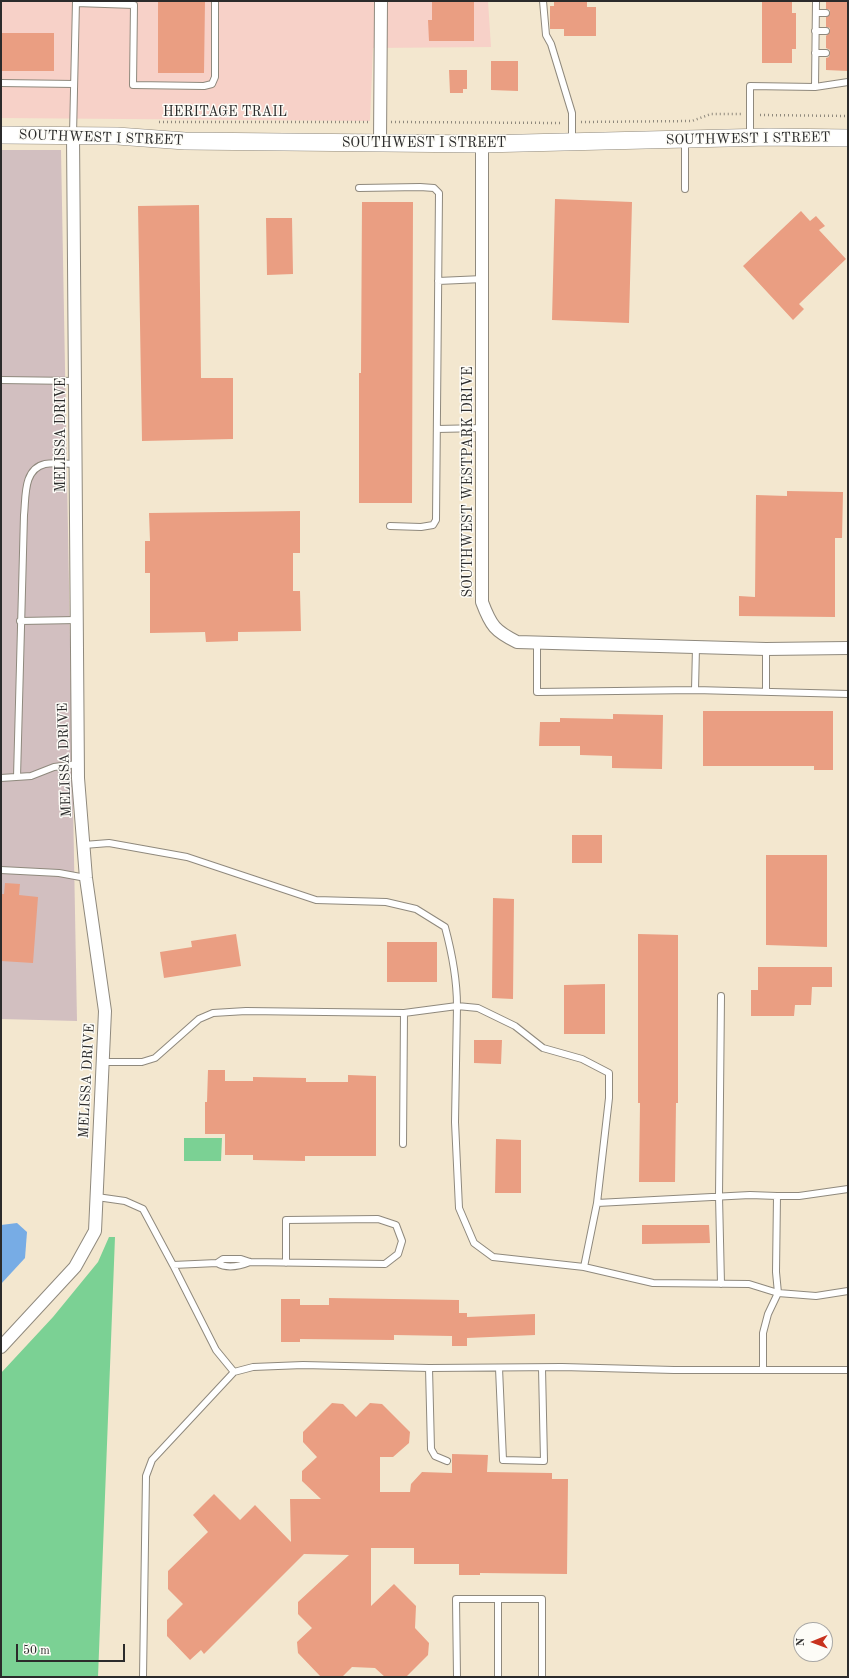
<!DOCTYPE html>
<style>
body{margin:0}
#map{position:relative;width:849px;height:1678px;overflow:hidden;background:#f3e7cf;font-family:"Old Standard TT",serif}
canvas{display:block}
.frame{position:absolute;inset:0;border:2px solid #2b2b2b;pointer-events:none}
.north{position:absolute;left:793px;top:1622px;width:40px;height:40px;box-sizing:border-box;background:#fdfcf7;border:1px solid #a9a8a5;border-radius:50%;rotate:269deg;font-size:11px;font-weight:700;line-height:16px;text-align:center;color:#2b2b2b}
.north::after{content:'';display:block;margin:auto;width:14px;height:18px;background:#c8321e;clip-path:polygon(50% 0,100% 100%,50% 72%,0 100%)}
.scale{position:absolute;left:16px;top:1644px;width:109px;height:18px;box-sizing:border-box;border:2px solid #2b2b2b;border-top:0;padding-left:5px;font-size:12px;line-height:14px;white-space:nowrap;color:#2b2b2b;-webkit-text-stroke:3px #fdfcf7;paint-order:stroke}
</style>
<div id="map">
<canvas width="849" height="1678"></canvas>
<div class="frame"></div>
<div class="north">N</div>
<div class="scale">50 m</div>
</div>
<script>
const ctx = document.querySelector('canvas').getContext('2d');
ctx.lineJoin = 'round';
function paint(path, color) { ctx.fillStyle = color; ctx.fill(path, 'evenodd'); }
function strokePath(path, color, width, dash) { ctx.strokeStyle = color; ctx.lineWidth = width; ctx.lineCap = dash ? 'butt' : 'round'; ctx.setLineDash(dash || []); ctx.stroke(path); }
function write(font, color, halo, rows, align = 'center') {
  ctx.font = font + ' "Old Standard TT",serif'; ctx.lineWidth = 3; ctx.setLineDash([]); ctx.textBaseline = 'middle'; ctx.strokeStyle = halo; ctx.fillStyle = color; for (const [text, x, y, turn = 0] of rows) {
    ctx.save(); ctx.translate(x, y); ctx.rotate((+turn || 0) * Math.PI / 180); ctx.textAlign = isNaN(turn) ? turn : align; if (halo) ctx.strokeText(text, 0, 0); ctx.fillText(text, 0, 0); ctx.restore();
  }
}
const built = new Path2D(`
 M1 1H488L491 47 373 48 370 121 1 118Z`);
const industrial = new Path2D(`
 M1 150H61L77 1021 1 1019Z`);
const green = new Path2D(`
 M184 1138H222L221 1161H184Z
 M109 1237H115L98 1677H1V1373L53 1317 98 1262Z`);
const water = new Path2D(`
 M17 1223 27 1232 25 1258 1 1284V1225Z`);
const building = new Path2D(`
 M158 1H205L204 73H158Z
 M432 1H474V41H429L428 20H432Z
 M554 1H587V7H596V36H564V29H550V6H554Z
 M762 1H792V13H796V49H792V63H762Z
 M826 1H848V71L826 70V58L829 57 830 53V50L826 48V36L830 31V28L826 27V17L830 13V10L826 9Z
 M1 33H54V71H1Z
 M491 61H518V91L491 90Z
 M449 70H467V89H463V93H450Z
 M555 199 632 202 629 323 552 320Z
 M362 202H413L412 503H359V373H361Z
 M199 205 201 378H233V439L142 441 138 206Z
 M801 211 810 221 816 216 825 226 819 230 846 259 799 304 804 309 793 320 743 266Z
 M266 218H292L293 274 267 275Z
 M787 491 843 492 842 538H835V617L739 616V596L755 597 756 495 787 496Z
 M300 511V553H293V591H300L301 631 238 632V641L206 642 205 632 150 633V573H145V541H150L149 513Z
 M703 711H833V770H814V766H703Z
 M613 714 663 715 662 769 612 768V756L580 755V746H539L540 722H560V718L613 719Z
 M572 835H602V863H572Z
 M766 855H827V947L766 945Z
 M5 883 20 884 19 895 38 897 33 963 1 961V894H4Z
 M493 898 514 899 513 999 492 998Z
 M236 934 241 966 164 978 160 952 192 947 191 941Z
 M638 934 678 935V1103H676L675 1182H639L640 1103H638Z
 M387 942H437V982H387Z
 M758 967H832V987H812L811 1005H795L794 1016H751V990H758Z
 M605 984V1034H564V985Z
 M474 1040H502L501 1064 474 1063Z
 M208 1070H225V1081H253V1077L306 1078V1082H348V1075L376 1076V1156H305V1161L253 1160V1155H225V1134H205V1102H207Z
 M496 1139 521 1140V1193H495Z
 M642 1225H709L710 1243 642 1244Z
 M329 1298 459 1300V1313H467V1317L535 1314V1335L467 1338V1346H452V1336L394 1335V1340L300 1339V1342H281V1299H300V1305H329Z
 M332 1403 343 1404 356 1417 370 1403 382 1404 410 1432 409 1443 393 1457H380V1492H410L411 1484 422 1472 452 1473V1454L488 1455 487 1472 552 1473V1479H568L567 1574 480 1573V1575H459V1564H414V1548H371V1606L394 1584 416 1606 415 1628 429 1643 428 1655 406 1677H385L375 1668 352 1667 342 1677H321L298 1653 297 1642 312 1628 298 1614V1602L349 1555 304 1554 204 1654 201 1650 190 1660 167 1636V1620L183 1604 168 1589V1571L208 1532 193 1515 214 1494 240 1520 255 1505 291 1542 290 1499H321L302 1481V1471L317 1457 303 1442V1432Z`);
const path = new Path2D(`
 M760 115 848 116
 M159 122H368
 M391 122 562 123
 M581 122 692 121 711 114H741`);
const service = new Path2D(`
 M543 1 546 35 551 44 572 113V140
 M76 3 134 5 133 85 204 86 212 84 215 77V1
 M816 13H826
 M815 31H826
 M815 53H826
 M1 83 74 84
 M815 87 816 1
 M73 135 76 1
 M750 137V86L815 87 848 82
 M359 188 420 187 434 188 439 193 436 520 433 525 421 527 390 526
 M685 189V141
 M438 281 483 279
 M1 380 75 381
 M437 429 483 428
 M20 621 77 620
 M537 643V692L695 690
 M696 647 695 690 848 694
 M766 649V691
 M17 777 24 515C26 497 23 469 45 464 54 462 66 464 76 464
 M1 778 31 776 54 767 78 764
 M84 845 109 843 187 857 316 900 386 902 416 909 445 927C452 953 457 979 457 1006L404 1013
 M1 870 59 873 86 878
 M103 1062H142L155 1058 199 1019 213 1013 246 1011 404 1013 403 1144
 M848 1189 799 1196H777L776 1272 778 1293 816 1296 848 1291
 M97 1197 125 1201 143 1209 173 1265 217 1263 223 1259H241L250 1262 385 1264 398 1254 402 1241 396 1225 378 1219 286 1220V1263
 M597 1203 609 1098V1073L582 1059 543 1048 515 1026 478 1008 457 1006 455 1122 459 1208 474 1243 493 1257 584 1267 653 1283 749 1284 778 1293 768 1314 763 1333V1370H848
 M217 1263C227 1269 240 1266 250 1262
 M173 1265 216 1350 234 1372 253 1367 303 1365 429 1368 562 1367 674 1370H763
 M584 1267 597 1203 750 1195 777 1196
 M721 1284 719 1196 721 996
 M429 1368 431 1449 435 1456 447 1461
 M499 1368 503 1460 544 1461 542 1368
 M498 1599V1677
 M143 1677 146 1476 152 1460 234 1372
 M457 1677 456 1599H542V1677`);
const minor = new Path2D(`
 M380 142 381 1
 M482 144V602C491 626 495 631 517 642L766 649 848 648
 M1 1347 75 1267 95 1231 105 1011 86 878 78 778 73 135`);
const secondary = new Path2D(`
 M1 135 117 136 185 141 482 144 769 137 848 138`);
const streetNames = [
 ["HERITAGE TRAIL",225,112],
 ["SOUTHWEST I STREET",101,138,2],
 ["SOUTHWEST I STREET",748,139,-1],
 ["SOUTHWEST I STREET",424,143],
 ["MELISSA DRIVE",61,435,-90],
 ["SOUTHWEST WESTPARK DRIVE",468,482,-90],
 ["MELISSA DRIVE",65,760,-92],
 ["MELISSA DRIVE",87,1081,-87]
];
paint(built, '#f7d1c8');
paint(industrial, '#d2bfc0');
paint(green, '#7bd194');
paint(water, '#77ace5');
paint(building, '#ea9e82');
strokePath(service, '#8f897d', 8);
strokePath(minor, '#8f897d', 14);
strokePath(secondary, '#8f897d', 18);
strokePath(path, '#8f897d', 2.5, [1, 3]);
strokePath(service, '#fff', 6);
strokePath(minor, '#fff', 12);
strokePath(secondary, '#fff', 17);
write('14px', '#2b2b2b', '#fdfcf7', streetNames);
</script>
